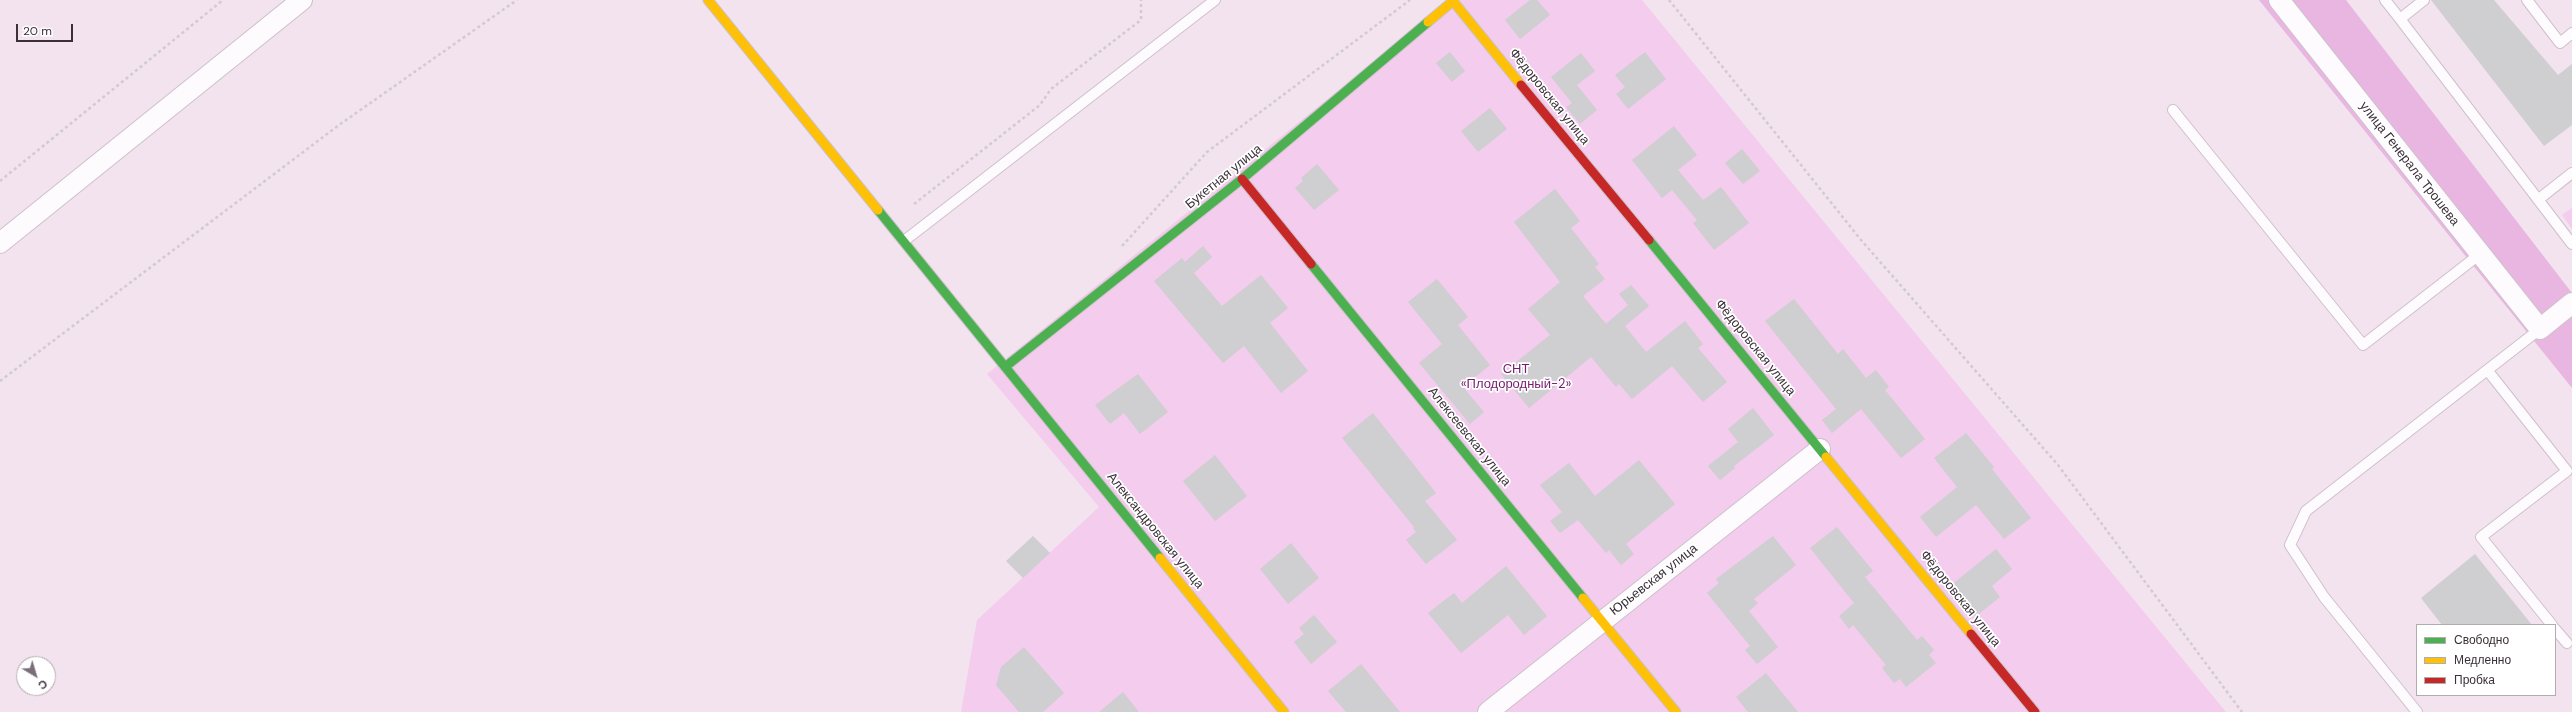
<!DOCTYPE html>
<meta charset="utf-8">
<style>
body{margin:0}
#map{position:relative;width:2572px;height:712px;overflow:hidden;background:#f2e3ef;font-family:"DM Sans",sans-serif}
canvas{display:block}
.legend{position:absolute;left:2416px;top:624px;width:140px;height:72px;box-sizing:border-box;background:#fff;border:1px solid #b0acb0;margin:0;padding:5px 7px;list-style:none;font-size:12px;color:#3a3039}
.legend li{display:flex;align-items:center;gap:8px;height:20px}
.legend b{width:20px;border:1px solid #b0acb0}
.north{position:absolute;left:16px;top:656px;width:40px;height:40px;box-sizing:border-box;background:#fff;border:1px solid #b0acb0;border-radius:50%;rotate:142deg;font-size:11px;font-weight:700;line-height:16px;text-align:center;color:#3a3039}
.north::after{content:'';display:block;margin:auto;width:14px;height:18px;background:#7a6f79;clip-path:polygon(50% 0,100% 100%,50% 72%,0 100%)}
.scale{position:absolute;left:16px;top:24px;width:57px;height:18px;box-sizing:border-box;border:2px solid #3a3039;border-top:0;padding-left:5px;font-size:12px;line-height:14px;white-space:nowrap;color:#3a3039;-webkit-text-stroke:3px #fff;paint-order:stroke}
</style>
<div id="map">
<canvas width="2572" height="712"></canvas>
<ul class="legend">
<li><b style="height:5px;background:#4caf50"></b>Свободно</li>
<li><b style="height:5px;background:#ffc107"></b>Медленно</li>
<li><b style="height:5px;background:#c62828"></b>Пробка</li>
</ul>
<div class="north">С</div>
<div class="scale">20 m</div>
</div>
<script>
const ctx = document.querySelector('canvas').getContext('2d');
ctx.lineJoin = 'round';
function paint(path, color) { ctx.fillStyle = color; ctx.fill(path, 'evenodd'); }
function strokePath(path, color, width, dash) { ctx.strokeStyle = color; ctx.lineWidth = width; ctx.lineCap = dash ? 'butt' : 'round'; ctx.setLineDash(dash || []); ctx.stroke(path); }
function write(font, color, halo, rows, align = 'center') {
  ctx.font = font + ' "DM Sans",sans-serif'; ctx.lineWidth = 3.5; ctx.setLineDash([]); ctx.textBaseline = 'middle'; ctx.strokeStyle = halo; ctx.fillStyle = color; for (const [text, x, y, turn = 0] of rows) {
    ctx.save(); ctx.translate(x, y); ctx.rotate((+turn || 0) * Math.PI / 180); ctx.textAlign = isNaN(turn) ? turn : align; if (halo) ctx.strokeText(text, 0, 0); ctx.fillText(text, 0, 0); ctx.restore();
  }
}
const green = new Path2D(`
 M1453 0H1642L2226 712H961L977 620 1099 507 987 374 1434 13Z
 M2572 208V229L2562 215Z`);
const forest = new Path2D(`
 M2259 0H2346L2572 293V388Z`);
const building = new Path2D(`
 M1530 0H1537L1550 15 1520 39 1505 20Z
 M2431 0H2494L2558 75 2572 64V125L2544 146Z
 M1450 52 1465 71 1452 82 1436 63Z
 M1645 52 1666 79 1628 109 1616 94 1625 87 1615 75Z
 M1581 53 1595 71 1577 85 1597 110 1580 124 1566 107 1572 103 1551 77Z
 M1490 108 1507 129 1478 152 1461 131Z
 M1674 126 1697 155 1678 170 1703 200 1721 187 1749 223 1714 250 1693 223 1697 220 1672 190 1662 198 1632 160Z
 M1742 149 1760 171 1743 184 1725 163Z
 M1317 164 1339 190 1314 210 1295 188 1303 181 1301 178Z
 M1555 189 1580 221 1571 228 1599 264 1595 267 1605 279 1583 296 1606 324 1628 305 1619 294 1631 285 1649 306 1625 326 1646 352 1685 321 1703 344 1698 348 1727 382 1703 402 1672 366 1632 399 1619 384 1616 387 1591 357 1529 408 1501 374 1550 335 1528 309 1560 282 1514 222Z
 M1203 246 1212 257 1194 273 1222 306 1261 275 1288 308 1270 323 1308 371 1281 393 1244 346 1223 363 1154 281 1182 258 1185 262Z
 M1437 279 1468 317 1458 325 1490 365 1463 387 1484 412 1470 424 1419 363 1442 344 1408 302Z
 M1794 299 1838 354 1843 349 1866 378 1876 370 1889 387 1885 390 1925 439 1901 458 1861 409 1832 433 1822 420 1836 409 1765 321Z
 M1138 374 1168 412 1140 434 1124 413 1110 424 1095 405Z
 M1753 408 1774 435 1734 466 1735 468 1720 480 1708 466 1738 442 1728 429Z
 M1373 413 1436 493 1425 501 1457 540 1426 564 1406 540 1416 532 1413 528 1414 527 1342 438Z
 M1966 433 1994 467 1992 469 2031 518 2004 539 1976 505 1936 537 1920 517 1957 487 1934 458Z
 M1215 455 1247 496 1215 521 1183 481Z
 M1639 460 1675 504 1626 544 1634 554 1621 565 1609 550 1606 553 1578 520 1560 533 1550 521 1562 512 1540 485 1569 463 1595 496Z
 M1837 527 1873 571 1865 577 1917 640 1922 636 1934 650 1929 655 1936 663 1906 687 1900 679 1894 683 1882 668 1886 665 1853 625 1849 629 1839 616 1854 603 1810 548Z
 M1033 536 1050 553 1023 578 1006 561Z
 M1773 536 1796 565 1754 599 1758 603 1749 611 1778 647 1757 664 1745 650 1750 646 1707 593 1719 583 1716 579Z
 M1291 543 1319 578 1288 604 1260 569Z
 M1996 549 2012 569 1992 586 2000 597 1975 617 1950 586Z
 M2475 554 2532 625H2442L2421 598Z
 M1506 566 1547 616 1524 635 1508 615 1461 653 1428 613 1454 593 1462 603Z
 M1314 615 1337 642 1311 664 1294 642 1304 634 1299 628Z
 M1024 647 1064 693 1043 712H1019L996 685 1001 667Z
 M1361 664 1400 712H1346L1328 691Z
 M1766 673 1798 712H1748L1736 697Z
 M1123 692 1139 712H1099Z`);
const path = new Path2D(`
 M1669 0 1861 240 2058 465 2242 712
 M0 181 223 0
 M914 204 1040 105 1051 89 1141 20V0
 M1122 246 1207 152 1410 0
 M0 381 339 125 517 0`);
const lane = new Path2D(`
 M2385 0 2400 19
 M2424 0 2400 19 2572 244
 M2527 0 2560 43 2572 33
 M2173 110 2363 345 2480 254
 M2539 199 2572 173
 M904 241 1215 0
 M2488 371 2567 471 2481 537 2552 625
 M2555 629 2567 643
 M2417 712 2324 597 2290 545 2306 511 2540 329`);
const street = new Path2D(`
 M2279 0 2540 329 2572 303
 M0 243 302 0
 M1488 712 1820 449`);
const fast = new Path2D(`
 M878 210 1160 558
 M1649 240 1826 457
 M1311 264 1583 598
 M1005 367 1242 179 1428 22`);
const slow = new Path2D(`
 M708 0 878 210
 M1428 22 1453 1 1521 85
 M1826 457 1971 634
 M1160 558 1284 712
 M1583 598 1676 712`);
const jam = new Path2D(`
 M1521 85 1649 240
 M1242 179 1311 264
 M1971 634 2035 712`);
const streetNames = [
 ["Фёдоровская улица",1549,97,51],
 ["улица Генерала Трошева",2409,164,52],
 ["Букетная улица",1224,177,-39],
 ["Фёдоровская улица",1755,348,51],
 ["Алексеевская улица",1469,437,51],
 ["Александровская улица",1155,531,51],
 ["Юрьевская улица",1654,580,-38],
 ["Фёдоровская улица",1960,599,51]
];
const parkNames = [
 ["СНТ",1516,370],
 ["«Плодородный-2»",1516,385]
];
paint(green, '#f4cced');
paint(forest, '#e8b6e1');
paint(building, '#cfced0');
strokePath(lane, '#cdc1ca', 12);
strokePath(street, '#cdc1ca', 22);
strokePath(fast, '#cdc1ca', 11);
strokePath(slow, '#cdc1ca', 11);
strokePath(jam, '#cdc1ca', 11);
strokePath(path, '#d0cbce', 2.5, [3, 3]);
strokePath(lane, '#fdfbfd', 10);
strokePath(street, '#fdfbfd', 20);
strokePath(fast, '#4caf50', 9);
strokePath(slow, '#ffc107', 9);
strokePath(jam, '#c62828', 9);
write('13px', '#3a3039', '#fff', streetNames);
write('13px', '#771b6f', '#fff', parkNames);
</script>
